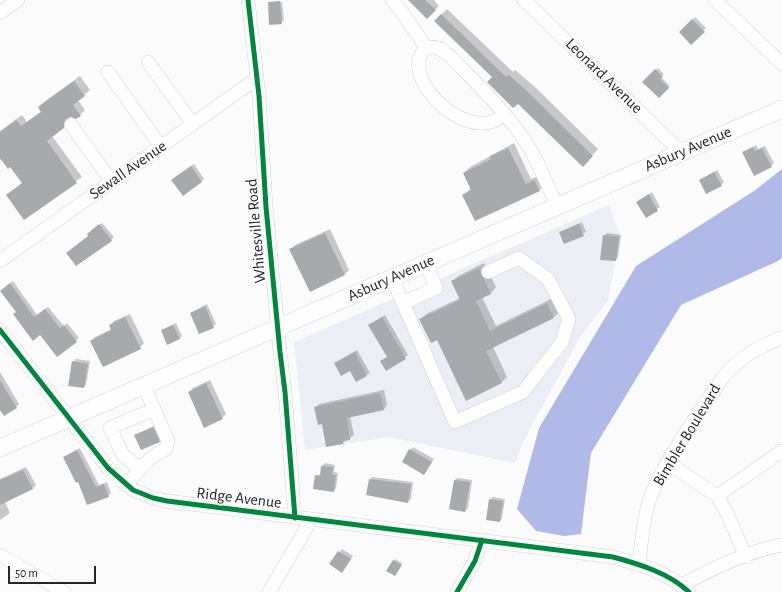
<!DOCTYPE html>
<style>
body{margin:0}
#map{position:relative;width:782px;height:592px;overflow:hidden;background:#fbfbfb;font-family:"Alegreya Sans",sans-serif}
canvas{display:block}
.scale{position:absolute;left:8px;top:566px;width:88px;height:18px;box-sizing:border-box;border:2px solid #22252d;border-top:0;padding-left:5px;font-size:12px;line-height:14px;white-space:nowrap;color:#22252d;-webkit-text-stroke:3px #fbfbfb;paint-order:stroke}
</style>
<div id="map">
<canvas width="782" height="592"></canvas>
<div class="scale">50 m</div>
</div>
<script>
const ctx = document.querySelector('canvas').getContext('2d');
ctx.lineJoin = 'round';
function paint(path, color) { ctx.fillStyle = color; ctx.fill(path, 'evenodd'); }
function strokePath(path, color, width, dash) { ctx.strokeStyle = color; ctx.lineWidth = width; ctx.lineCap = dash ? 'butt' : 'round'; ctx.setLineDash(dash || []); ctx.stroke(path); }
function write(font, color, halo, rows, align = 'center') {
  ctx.font = font + ' "Alegreya Sans",sans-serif'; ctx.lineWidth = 4; ctx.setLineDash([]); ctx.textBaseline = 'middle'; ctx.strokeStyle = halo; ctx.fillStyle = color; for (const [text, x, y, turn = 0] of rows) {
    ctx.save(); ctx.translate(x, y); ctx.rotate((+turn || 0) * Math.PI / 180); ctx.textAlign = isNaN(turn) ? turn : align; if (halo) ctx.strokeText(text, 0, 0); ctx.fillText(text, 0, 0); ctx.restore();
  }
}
const built = new Path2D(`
 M609 205 620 236 608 301 582 334 523 442 515 463 389 437 305 450 294 342Z`);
const water = new Path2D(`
 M782 169V258L778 261 681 305 591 453 581 534 564 536 536 531 517 509 539 428 636 266 754 191Z`);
const shadow = new Path2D(`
 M410 0H434L439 6 427 17Z
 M270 1V3L282 2 284 20 281 23 269 2Z
 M447 9 513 72 515 70 535 87 598 149 583 165 435 21Z
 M695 17 706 28 691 43 680 32Z
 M658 68 664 74 661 77 670 86 659 97 644 82Z
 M80 76 90 90 78 100 85 110 80 115 68 117 69 122 52 136 82 177 24 218 7 195 23 183 11 166 2 159 0 160V131L22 115 27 122 42 111 39 107 44 102Z
 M514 143 531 179 540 175 545 185 539 191 464 195 471 188 464 173 470 167Z
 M756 145 758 149 765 146 774 163 771 166 743 153Z
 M194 164 204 179 202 181 175 177Z
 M717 170 724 182 721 185 700 180Z
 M652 192 660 207 646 216 638 202Z
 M582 222 586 232 564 242 560 232Z
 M102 223 114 237 111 240 89 236 91 231Z
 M330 229 349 270 345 274 310 291 291 250 295 245Z
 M607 233 621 235 618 258 615 260 604 236Z
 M484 263 496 287 491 293 482 297 496 326 553 298 560 312 554 317 493 347 507 377 501 383 437 339 420 320 426 314 460 298 452 282 458 276Z
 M13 281 37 315 48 307 64 326 67 323 79 338 57 355 41 334 17 311 4 288Z
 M207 304 216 324 213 327 191 313Z
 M130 314 144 343 140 348 91 341 95 337 112 329 110 326 114 321Z
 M385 315 408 355 387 370 384 359 388 357 369 325Z
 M176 323 182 336 179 339 162 330Z
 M357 350 370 373 356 381 350 370 335 363Z
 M76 359 90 361 86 385 83 387 73 362Z
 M0 372 19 404 16 407 0 411Z
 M210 380 226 414 222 418 189 392 193 388Z
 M384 390 387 405 384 409 350 416 354 435 343 443 323 422 315 408 319 404Z
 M156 425 162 438 159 441 136 435Z
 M413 447 434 459 424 474 410 450Z
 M80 448 99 485 107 482 111 493 108 496 79 480 64 457Z
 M325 463 335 465 334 472 338 473 336 488 333 491 316 476 321 474 322 466Z
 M26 467 36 485 32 489 5 502 10 513 0 520V479Z
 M372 477 413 482 411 499 408 502 370 480Z
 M457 478 472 480 468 508 465 511 455 480Z
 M493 497 505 499 502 518 500 521 490 500Z
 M342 549 353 556 344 569 331 564Z
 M395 559 402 563 396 574 388 571Z`);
const building = new Path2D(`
 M408 0H425L436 10 427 19Z
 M280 1 282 24 269 25 268 2Z
 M441 14 506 77 509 75 529 93 593 156 583 167 518 104 513 108 487 82 492 77 434 21Z
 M692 19 705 32 691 45 679 32Z
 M655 69 663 77 660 79 669 88 659 98 642 82Z
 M74 81 85 96 73 105 81 116 76 119 71 117 66 119 64 122V128L47 141 77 183 24 220 6 195 22 183 10 167 8 169 0 158V132L16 120 21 126 41 112 38 107Z
 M753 147 755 151 762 148 772 167 754 176 742 152Z
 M508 148 526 184 534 180 540 191 475 221 462 195 471 190 463 173 491 159 490 156Z
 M191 166 202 182 183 196 171 180Z
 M714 172 722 186 706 194 699 180Z
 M649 194 658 211 646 218 636 202Z
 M99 224 112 241 76 266 66 253 88 236 87 234Z
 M579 224 584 236 564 244 559 232Z
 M325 233 345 275 310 292 289 249Z
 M603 235 619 237 616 261 600 260Z
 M479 268 491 294 476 301 490 331 547 303 554 318 486 351 502 383 466 401 437 340 431 343 419 319 460 300 451 281Z
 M10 283 34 317 45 309 60 328 64 325 77 342 57 357 40 335 33 341 13 314 16 312 0 291Z
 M205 306 214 328 199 334 190 313Z
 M125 317 141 349 103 367 90 341 111 330 109 325Z
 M382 317 406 359 386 371 380 361 387 357 368 325Z
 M173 325 180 339 167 345 161 330Z
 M355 352 367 376 356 382 350 371 341 376 334 363Z
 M72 361 88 364 84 388 68 386Z
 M0 380 17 408 4 416 0 410Z
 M206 383 223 419 204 428 188 392Z
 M380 393 384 410 347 418 350 440 343 441V444L326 447 322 424 318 425 314 407Z
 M153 427 160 442 141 450 134 435Z
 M409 449 432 462 424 475 402 462Z
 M77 450 96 487 104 484 109 497 87 505 78 482 76 483 63 457Z
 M321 466 333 467 332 475H336L334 492 313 489 315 475 320 476Z
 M23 470 33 489 0 505V480Z
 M369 479 411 484 408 503 366 495Z
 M454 480 470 482 465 512 449 509Z
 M489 499 503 501 500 522 486 520Z
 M338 551 351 559 342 573 329 564Z
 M393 560 402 565 395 576 386 571Z`);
const minor = new Path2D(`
 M248 0 259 96 266 207 280 352 285 392 295 518
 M392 0 402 12 427 49
 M524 0 682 153
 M715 0 782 64
 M0 13 18 0
 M148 62 193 124
 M108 72 161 147
 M504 114C500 117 496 121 491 122 463 130 424 97 419 70 417 61 421 47 433 47 440 47 446 53 451 57 475 82 501 107 521 135 536 156 546 182 557 206
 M71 125 112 182
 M0 261 256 79
 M392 278 455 422 523 392 562 342 569 319 548 279 519 258 488 272
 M403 303 436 288 426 263
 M0 330 108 468 133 490 153 498 167 501 613 557C639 564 669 573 689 592
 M668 463 717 496 727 513 746 557
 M140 469 123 455 110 428 154 409
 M127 485C139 470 148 457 166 449L168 441 144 386
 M717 496 782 451
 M0 555 64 592
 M639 564C642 539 643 512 654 489 671 450 700 412 724 376 741 356 758 348 782 337
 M682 585C711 569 750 551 782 545
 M269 592 311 520
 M457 592 475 561 482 540`);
const major = new Path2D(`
 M0 448 782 109`);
const cycleway = new Path2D(`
 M248 0 259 96 266 207 280 352 285 392 295 518
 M0 330 108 468 133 490 153 498 167 501 613 557C639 564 669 573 689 592
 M457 592 475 561 482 540`);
const streetNames = [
 ["Leonard Avenue",604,76,44],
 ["Asbury Avenue",688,149,-23],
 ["Sewall Avenue",128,170,-35],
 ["Whitesville Road",256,231,-95],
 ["Asbury Avenue",391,278,-24],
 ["Bimbler Boulevard",687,435,-59],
 ["Ridge Avenue",239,498,7]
];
paint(built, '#ebeef5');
paint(water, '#afbae9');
paint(shadow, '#0003');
paint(building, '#a8a9ad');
strokePath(minor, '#d0d2d6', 14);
strokePath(major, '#d0d2d6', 18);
strokePath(minor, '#fefefe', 13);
strokePath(major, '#fefefe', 17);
strokePath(cycleway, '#00873e', 5);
write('16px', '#22252d', '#fbfbfb', streetNames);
</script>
